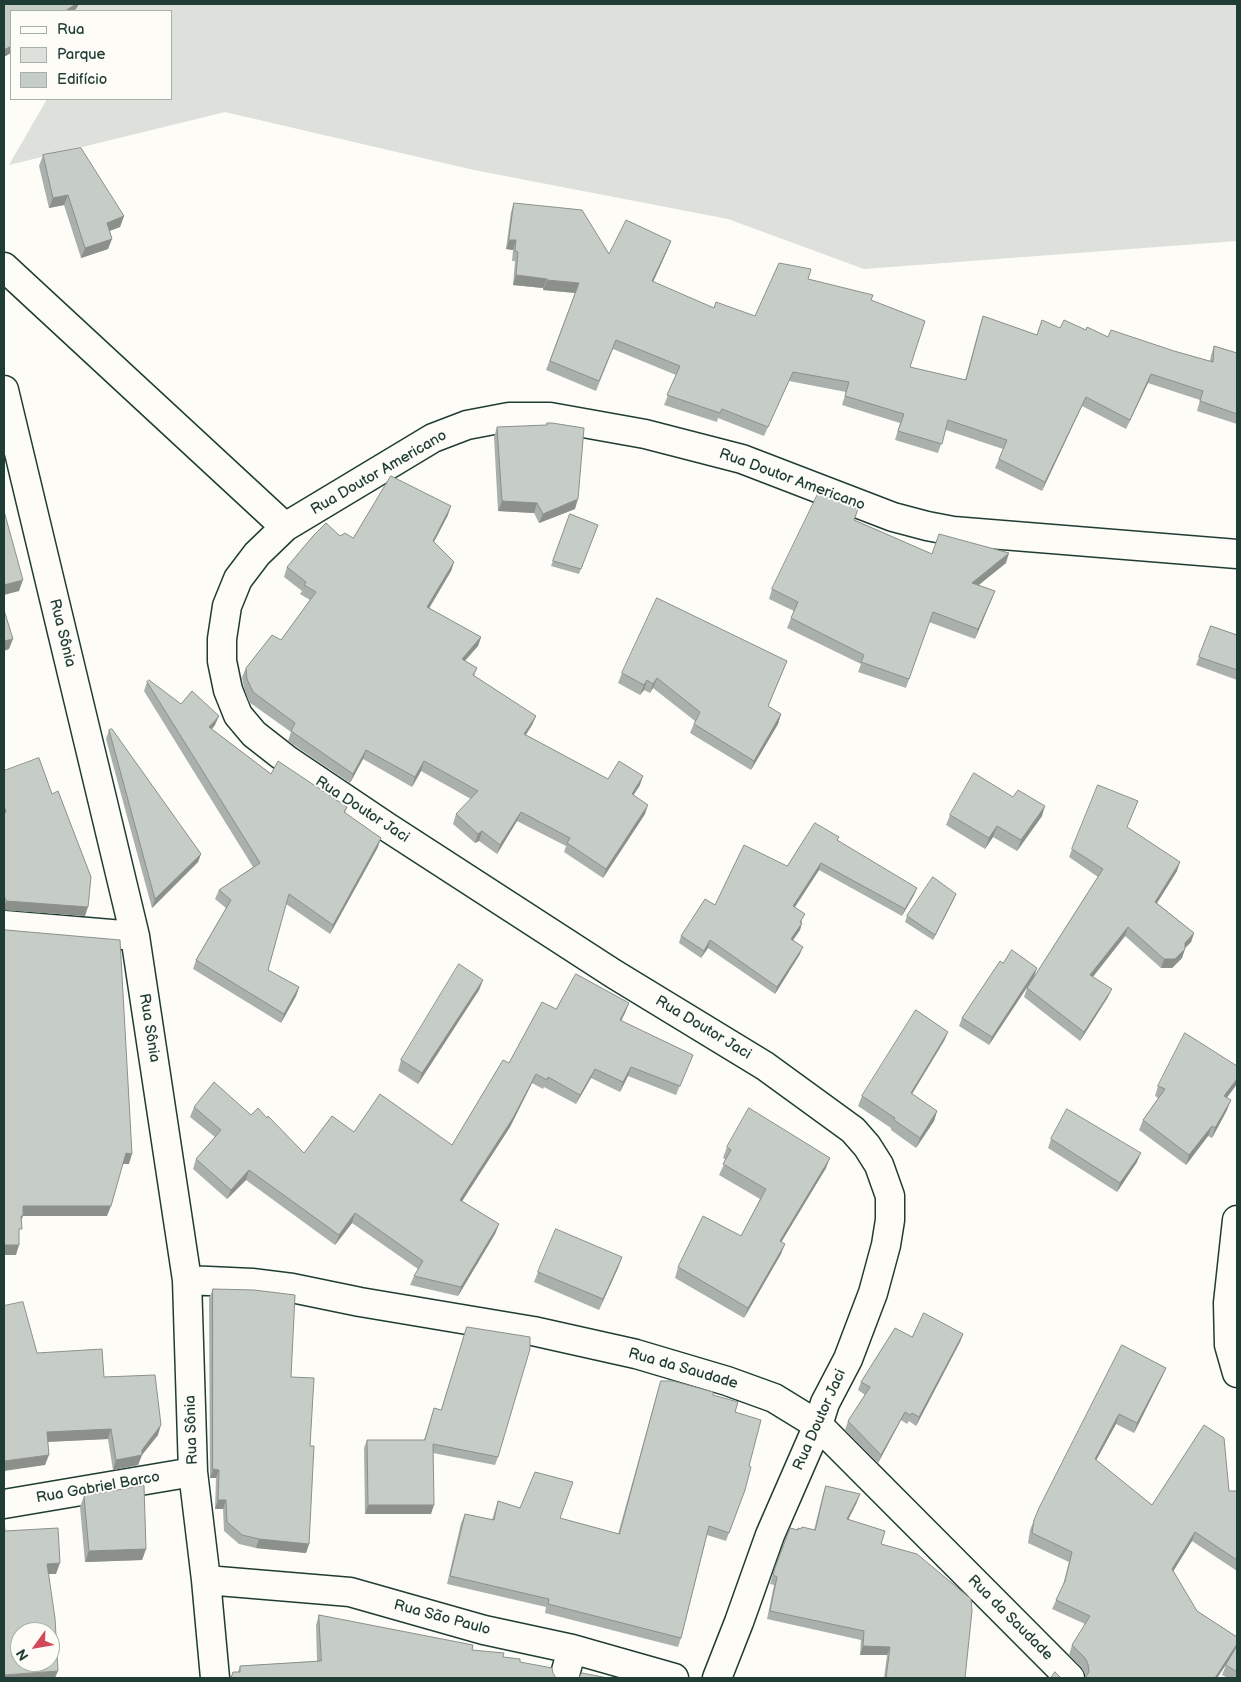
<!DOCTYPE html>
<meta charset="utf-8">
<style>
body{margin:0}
#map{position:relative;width:1241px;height:1682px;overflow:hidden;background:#fdfcf7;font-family:"Balsamiq Sans",sans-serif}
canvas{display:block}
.frame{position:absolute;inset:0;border:5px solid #1f3d34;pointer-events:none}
.legend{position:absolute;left:10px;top:10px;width:162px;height:90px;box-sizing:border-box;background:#fdfcf7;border:1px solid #a4b0a9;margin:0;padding:6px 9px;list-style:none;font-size:15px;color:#1f3d34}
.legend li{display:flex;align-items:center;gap:10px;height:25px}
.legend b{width:25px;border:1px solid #a4b0a9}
.north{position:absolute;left:10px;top:1622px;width:50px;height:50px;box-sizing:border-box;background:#fdfcf7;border:1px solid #a4b0a9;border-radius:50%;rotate:238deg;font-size:14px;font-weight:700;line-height:20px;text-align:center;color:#1f3d34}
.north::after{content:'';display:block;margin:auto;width:18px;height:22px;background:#d1495b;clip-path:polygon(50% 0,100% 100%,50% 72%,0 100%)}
</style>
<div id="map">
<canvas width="1241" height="1682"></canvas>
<div class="frame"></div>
<ul class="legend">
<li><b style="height:6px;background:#fdfcf7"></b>Rua</li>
<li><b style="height:14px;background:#dde0db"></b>Parque</li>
<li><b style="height:14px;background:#c6cdc7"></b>Edifício</li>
</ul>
<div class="north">N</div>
</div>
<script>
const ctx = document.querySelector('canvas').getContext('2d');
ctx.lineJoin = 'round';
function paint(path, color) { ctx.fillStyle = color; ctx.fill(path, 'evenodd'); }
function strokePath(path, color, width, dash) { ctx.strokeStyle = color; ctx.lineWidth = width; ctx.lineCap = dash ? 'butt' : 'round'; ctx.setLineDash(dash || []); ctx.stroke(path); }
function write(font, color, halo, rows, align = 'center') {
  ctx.font = font + ' "Balsamiq Sans",sans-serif'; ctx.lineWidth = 4; ctx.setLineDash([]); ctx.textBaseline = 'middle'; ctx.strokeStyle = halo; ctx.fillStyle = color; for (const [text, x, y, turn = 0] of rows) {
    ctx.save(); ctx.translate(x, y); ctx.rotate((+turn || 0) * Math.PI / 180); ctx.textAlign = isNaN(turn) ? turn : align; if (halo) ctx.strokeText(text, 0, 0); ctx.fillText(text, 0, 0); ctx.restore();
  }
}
const green = new Path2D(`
 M76 4H1237V241L864 269 728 219 474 170 225 112 9 165 47 99H171V11H76Z`);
const minor = new Path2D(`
 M4 267 285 527
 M4 390 135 936 187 1280 193 1472 206 1580 215 1678
 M4 925 135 936
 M1237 1220 1228 1303 1229 1345 1237 1373
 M187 1280 252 1283 292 1288 360 1302 533 1331 636 1354 727 1381 774 1398 818 1425 1070 1678
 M4 1504 193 1472
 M206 1580 350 1592 484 1630 572 1649 674 1678
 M564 1678 572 1649
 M717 1678 739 1622 770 1535 818 1425 825 1403 848 1359 873 1293 886 1245 890 1220V1196L879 1165 867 1146 853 1130 765 1066 614 974 387 827 286 759 254 734 238 715 228 690 222 661V639L227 606 238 579 257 554 285 527 433 438 467 425 509 417H550L645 434 742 459 893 517 927 526 953 531 1237 554`);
const wall = new Path2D(`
 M43 155 124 216 120 227 110 231 108 249 81 258 64 205 49 208 39 166Z
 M514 203 609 254 671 241 667 251 653 282 714 308 755 316 808 279 871 300 910 367 965 380 980 325 983 316 1037 335 1060 328 1086 330 1108 337 1174 351 1210 361 1211 355 1214 346 1237 353V424L1197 411 1200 400 1148 383 1126 429 1082 406 1042 491 995 468 1003 449 946 430 938 453 895 440 900 423 842 405 846 392 789 381 764 436 718 418 717 422 664 405 676 375 613 349 596 391 546 370 575 293 543 290V288L513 285 515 261H512L513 250 506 249 511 212Z
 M497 427 575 509 539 523 534 513 498 511 494 437Z
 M570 514 598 525 579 574 551 566Z
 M448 515 434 542 454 562 451 571 429 608 481 637 478 646 465 661 477 668 474 676 536 716 532 725 526 735 608 779 640 785 633 795 645 814 603 878 564 852 566 846 517 821 497 854 479 841 475 843 453 824 456 814 471 799 421 771 412 787 363 759 350 783 288 741 291 732 249 702 244 688 242 677 246 668 281 640 310 600 300 594 302 591 284 577 287 567 340 536 353 538Z
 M854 520 932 554 1006 563 978 585 995 591 975 639 929 622 906 688 858 672 861 664 787 628 794 611 769 599 772 589Z
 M1211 626 1237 635V680L1196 665Z
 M787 661 768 707 781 714 778 724 751 770 690 733 695 721 653 688 650 693 644 690 640 695 618 683 622 673Z
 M147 682 181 704 215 725 212 729 271 774 347 807 345 813 378 847 330 934 286 904 268 970 299 987 296 996 281 1023 193 969 196 960 226 908 215 899 219 890 253 867 144 691Z
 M109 730 201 854 198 862 152 908 106 739Z
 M4 771 85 916 4 910Z
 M1138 801 1127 827 1177 871 1157 903 1194 933 1191 942 1185 948 1182 958 1172 968H1161L1125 936 1093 977 1108 997 1080 1041 1024 997 1027 988 1098 877 1069 857 1072 849Z
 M950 815 1042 816 1017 851 993 837 985 849 946 825Z
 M837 841 914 895 902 916 819 870 795 907 802 921 800 930 793 940 800 954 775 994 708 948 701 958 679 943 681 936 715 905 787 866Z
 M954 899 933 940 905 922 907 916Z
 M1003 963 1037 968 989 1045 959 1026 962 1018Z
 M483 980 479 990 418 1084 398 1071 401 1060Z
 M629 1003 625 1013 621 1021 693 1055 676 1095 628 1076 620 1092 591 1078 576 1104 544 1087 543 1089 532 1083 510 1127 462 1201 499 1224 495 1234 458 1296 410 1285 414 1276 418 1269 352 1223 335 1245 246 1180 227 1199 193 1169 196 1159 215 1137 190 1117 194 1107 251 1115 304 1153 354 1132 452 1145 509 1063 556 1009Z
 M948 1032 944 1041 912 1094 937 1111 934 1121 916 1148 891 1130V1128L858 1106 862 1096Z
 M1237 1084 1227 1098V1110L1212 1138 1208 1136 1186 1165 1139 1130 1143 1120 1158 1098 1155 1096 1158 1086Z
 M1051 1139 1137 1162 1117 1192 1048 1148Z
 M727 1147 826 1168 781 1242V1254L744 1318 675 1278 678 1267 741 1236 760 1199 719 1175 726 1160 723 1158Z
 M622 1257 618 1268 599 1310 534 1282 538 1272Z
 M213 1289 291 1377 310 1446 309 1544 306 1553 256 1548 239 1544 224 1531 223 1509H215L216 1478H210L209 1298Z
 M467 1327 498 1457 495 1465 433 1453 431 1514H365L364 1448 367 1440H424L434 1408 441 1410Z
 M963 1334 960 1342 916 1426 909 1421 907 1424 901 1420 878 1463 845 1430 848 1421 865 1395 858 1390 861 1382 912 1337Z
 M1122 1345 1166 1368 1162 1377 1134 1433 1116 1424 1096 1460 1152 1505 1229 1491H1237V1571L1192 1541 1173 1571 1197 1611 1237 1637V1678H1228L1222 1675 1226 1665 1217 1678H1085V1674L1081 1667 1069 1655 1072 1645 1085 1624 1052 1609 1063 1585 1069 1562 1028 1543 1030 1530 1034 1520Z
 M37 1353 104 1377 158 1435 142 1455 138 1465 113 1470 108 1439 48 1442 45 1465Z
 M661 1381 713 1395 735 1412 749 1466 745 1490 726 1541 707 1535 681 1638 678 1647 545 1613 546 1607 447 1584 461 1523 465 1514 492 1520 495 1510 498 1501 520 1508 560 1518 618 1534 658 1390Z
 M826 1486 857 1502 848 1520 881 1544 965 1678H884L887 1655H860L861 1640 767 1619 774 1585 770 1584 772 1577 790 1528 798 1530 801 1529 814 1530 823 1494Z
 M84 1496 146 1549 142 1560 85 1562 80 1507Z
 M319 1615 472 1650 503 1657 238 1672 240 1666 317 1661 316 1625Z`);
const shadedWall = new Path2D(`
 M76 4H79L76 9 74 11H65Z
 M11 46V53L4 57V50Z
 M68 195 64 205 49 208 53 198Z
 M124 216 120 227 103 233 107 223Z
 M112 239 108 249 81 258 85 248Z
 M509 240H516L513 250 506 249Z
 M671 241 667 251 649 291 652 281Z
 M516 275 547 279 543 288 513 285Z
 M547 280 579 283 576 293 543 290Z
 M1151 374 1148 383 1126 429 1130 420Z
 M1086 397 1082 406 1042 491 1045 482Z
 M578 499 575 509 539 523 543 514Z
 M502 501 537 503 534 513 498 511Z
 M451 506 448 515 429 551 433 541Z
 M1009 553 1006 563 969 593 972 583Z
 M454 562 451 571 424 617 427 607Z
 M23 580 19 591 4 595V585Z
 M995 591 991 601 975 639 978 629Z
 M481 637 478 646 458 668 462 659Z
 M13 639 9 649 4 651V641Z
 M657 678 653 688 650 693 653 684Z
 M647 680 644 690 640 695 644 685Z
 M781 714 778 724 751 770 754 761Z
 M219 716 215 725 206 736 209 727Z
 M536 716 532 725 520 743 524 734Z
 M366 750 363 759 350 783 353 774Z
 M424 761 421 771 412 787 415 777Z
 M643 776 640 785 628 804 632 794Z
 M648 805 645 814 603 878 606 869Z
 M1045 806 1042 816 1017 851 1021 840Z
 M521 812 517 821 497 854 500 845Z
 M997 826 993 837 985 849 989 838Z
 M482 831 479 841 475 843 478 834Z
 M381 838 378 847 330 934 333 925Z
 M201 854 198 862 152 908 155 899Z
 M1180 862 1177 871 1152 911 1155 902Z
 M821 863 819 870 791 913 793 906Z
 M917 888 914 895 902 916 905 909Z
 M956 894 954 899 933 940 935 935Z
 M6 901 88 907 85 916 4 910V907Z
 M802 923 800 930 789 946 791 939Z
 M1128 927 1125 936 1087 984 1090 975Z
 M1194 933 1191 942 1182 951 1185 943Z
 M710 940 708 948 701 958 704 951Z
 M803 947 800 954 775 994 777 987Z
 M1185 949 1182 958 1172 968H1161L1164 959Z
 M1037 968 1034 977 989 1045 992 1037Z
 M483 980 479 990 418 1084 422 1073Z
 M299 987 296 996 281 1023 284 1014Z
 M1112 989 1108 997 1080 1041 1084 1032Z
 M629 1003 625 1013 616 1030 620 1020Z
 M948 1032 944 1041 907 1102 911 1093Z
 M631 1067 628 1076 620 1092 623 1082Z
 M595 1069 591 1078 576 1104 580 1095Z
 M536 1074 532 1083 510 1127 457 1209 460 1200Z
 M1237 1079V1084L1220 1106 1224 1096Z
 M1231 1100 1227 1110 1212 1138 1215 1128Z
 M937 1111 934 1121 916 1148 920 1138Z
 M1212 1126 1208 1136 1186 1165 1189 1155Z
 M126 1153 132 1154 129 1164H122Z
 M1141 1153 1137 1162 1117 1192 1120 1183Z
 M830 1158 826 1168 776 1251 780 1241Z
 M249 1170 246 1180 227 1199 231 1190Z
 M23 1206H111L107 1216H23L19 1226Z
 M355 1213 352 1223 335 1245 339 1235Z
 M499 1224 495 1234 458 1296 461 1287Z
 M785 1244 781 1254 744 1318 748 1308Z
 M4 1245H19L16 1255H4Z
 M622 1257 618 1268 599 1310 603 1299Z
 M963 1334 960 1342 916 1426 919 1417Z
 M1166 1368 1162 1377 1134 1433 1137 1423Z
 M905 1412 901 1420 878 1463 881 1455Z
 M1119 1414 1116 1424 1092 1468 1095 1459Z
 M161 1425 158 1435 141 1456 142 1455 138 1465 113 1470 116 1460 142 1450Z
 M111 1429 108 1439 43 1442 47 1432Z
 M49 1455 45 1465 4 1471V1461Z
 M213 1469 219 1470 216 1478H210Z
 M860 1494 857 1502 844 1528 847 1519Z
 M218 1500H226L223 1509H215Z
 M368 1505H434L431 1514H365Z
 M1195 1532 1192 1541 1169 1578 1172 1569Z
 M259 1539 309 1544 306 1553 256 1548Z
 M146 1549 142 1560 85 1562 89 1551Z
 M60 1563 56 1574H44L47 1564Z
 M1237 1644V1648L1217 1678H1215Z
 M863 1646 890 1647 887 1655H860Z
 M58 1671 55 1678H4V1675Z`);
const building = new Path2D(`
 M4 4H76L65 11H11V46L4 50Z
 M81 148 124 216 107 223 112 239 85 248 68 195 53 198 43 155Z
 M514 203 582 210 609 254 626 220 671 241 652 281 714 308 716 302 755 316 779 263 811 269 808 279 873 295 871 300 925 321 910 367 966 380 983 316 1037 335 1042 320 1060 328 1064 320 1086 330 1087 327 1108 337 1111 330 1174 351 1213 362 1214 346 1237 353V414L1200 401 1203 391 1151 374 1130 420 1086 397 1045 482 999 459 1007 440 948 420 942 444 898 431 904 414 845 396 849 382 793 372 768 427 722 409 720 413 667 395 680 366 616 340 599 381 550 361 579 283 547 280V279L516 275 518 252 515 251 516 240H509Z
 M547 423H552L584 428 578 499 543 514 537 503 502 501 497 427 547 425Z
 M391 476 451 506 433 541 454 562 427 607 481 637 462 659 477 668 473 675 536 716 524 734 608 779 619 761 643 776 632 794 648 805 606 869 567 843 570 838 521 812 500 845 482 831 478 834 456 814 478 791 424 761 415 777 366 750 353 774 291 731 295 723 253 692 247 679 246 668 272 635 281 640 316 592 304 585 306 582 287 567 313 536 326 523 340 536 345 533 353 538Z
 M818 494 858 509 854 520 932 554 939 534 1009 553 972 583 995 591 978 629 933 612 909 679 861 662 864 655 791 618 798 602 772 589Z
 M4 511 23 580 4 585Z
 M570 514 598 525 581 569 553 561Z
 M657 598 787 661 768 706 781 714 754 761 694 724 700 712 657 678 653 684 647 680 644 685 622 673Z
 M4 610 13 639 4 641Z
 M1211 626 1237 635V670L1199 657Z
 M149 680 181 704 192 691 219 716 209 727 271 774 278 761 347 807 344 812 381 838 333 925 289 894 268 970 299 987 284 1014 196 960 231 900 219 890 260 863 147 682Z
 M112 729 201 854 155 899 109 730Z
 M39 758 52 794 58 791 91 877 88 907 6 901 4 895V813L6 812 4 806V771Z
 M974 773 1013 797 1018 790 1045 806 1021 840 997 826 989 838 950 815Z
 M1098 785 1138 801 1127 827 1180 862 1155 902 1194 933 1185 943V949L1175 959H1164L1128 927 1090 975 1112 989 1084 1032 1027 988 1103 869 1072 849Z
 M815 823 839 837 837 840 917 888 905 909 821 863 793 906 805 914 800 922 802 923 791 939 803 947 777 987 710 940 704 951 681 936 705 899 715 905 744 845 787 866Z
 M933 877 956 894 935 935 907 916Z
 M4 929 6 930 120 940 132 1154 126 1153 111 1206H23V1216H21L22 1229H19V1245H4Z
 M1012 950 1037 968 992 1037 962 1018 1000 961 1003 963Z
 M459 964 483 980 422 1073 401 1060Z
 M576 974 629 1003 620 1020 693 1055 680 1086 631 1067 623 1082 595 1069 580 1095 548 1077 547 1080 536 1074 513 1118 460 1200 499 1224 461 1287 414 1276 423 1261 355 1213 339 1235 249 1170 231 1190 196 1159 221 1130 194 1107 214 1082 251 1115 258 1108 267 1118 268 1116 304 1153 332 1116 354 1132 380 1094 452 1145 503 1060 509 1063 542 1002 556 1009Z
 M916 1010 948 1032 911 1093 937 1111 920 1138 894 1120 895 1118 862 1096Z
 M1185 1033 1237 1066V1079L1224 1096 1231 1100 1215 1128 1212 1126 1189 1155 1143 1120 1165 1089 1158 1086Z
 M749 1108 830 1158 780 1241 785 1244 748 1308 678 1267 703 1216 741 1236 766 1189 723 1164 731 1150 727 1147Z
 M1067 1109 1141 1153 1120 1183 1051 1139Z
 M556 1229 622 1257 603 1299 538 1272Z
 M213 1289 254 1290 295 1295 291 1377 314 1378 310 1446H314L309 1544 259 1539 242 1535 227 1522 226 1500H218L219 1470 213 1469Z
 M23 1302 37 1353 102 1349 104 1377 155 1375 161 1425 142 1450V1455L116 1460 111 1429 47 1432 49 1455 4 1461V1306Z
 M924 1313 963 1334 919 1417 912 1413 910 1415 905 1412 881 1455 848 1421 870 1387 861 1382 895 1328 912 1337Z
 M467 1327 530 1337V1349L498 1457 433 1444 434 1505H368L367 1440H425L434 1408 441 1410Z
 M1122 1345 1166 1368 1137 1423 1119 1414 1095 1459 1152 1505 1204 1425 1224 1438 1229 1491H1237V1560L1195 1532 1172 1569 1197 1611 1237 1637V1644L1215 1678H1216H1085L1089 1672 1088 1664 1085 1658 1072 1645 1090 1616 1056 1600 1065 1581 1072 1552 1032 1533 1034 1520 1039 1508Z
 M661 1381H673L713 1392V1395L738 1402 735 1412 761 1420 749 1466 751 1467 745 1490 729 1533 709 1526 681 1638 548 1604 549 1599 450 1576 465 1514 494 1520 498 1501 520 1508 535 1472 573 1482 560 1518 619 1534Z
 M144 1486 146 1549 89 1551 84 1496Z
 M826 1486 860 1494 847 1519 885 1531 881 1544 917 1554 971 1599 972 1611 965 1678H886L890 1647 863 1646 864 1631 770 1611 777 1577 773 1575 775 1568 790 1528 798 1530V1528L801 1529 802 1527 815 1530Z
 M4 1519 5 1531 58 1528 60 1563 47 1564 55 1618 58 1671 4 1675ZM20 1632H50V1662H20Z
 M319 1615 473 1645 472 1650 504 1653 503 1657 520 1659V1662L552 1668 553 1673 556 1678H231L233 1672H240V1666L321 1661Z
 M1237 1646V1672L1226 1665Z
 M1055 1672 1061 1678H1051Z
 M582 1673 608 1678H579Z`);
const streetNames = [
 ["Rua Doutor Americano",379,473,-30],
 ["Rua Doutor Americano",792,480,20],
 ["Rua Sônia",62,633,76],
 ["Rua Doutor Jaci",362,810,33],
 ["Rua Sônia",149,1028,81],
 ["Rua Doutor Jaci",703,1028,31],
 ["Rua da Saudade",683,1369,16],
 ["Rua Doutor Jaci",820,1420,-66],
 ["Rua Sônia",192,1430,-92],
 ["Rua Gabriel Barco",98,1488,-10],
 ["Rua São Paulo",442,1618,15],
 ["Rua da Saudade",1010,1618,45]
];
paint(green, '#dde0db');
strokePath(minor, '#1f3d34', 31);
strokePath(minor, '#fdfcf7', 28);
paint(wall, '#aab0ab');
paint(shadedWall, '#8b908b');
paint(building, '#c6cdc7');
strokePath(building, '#8b908b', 1);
write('15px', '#1f3d34', '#fdfcf7', streetNames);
</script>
